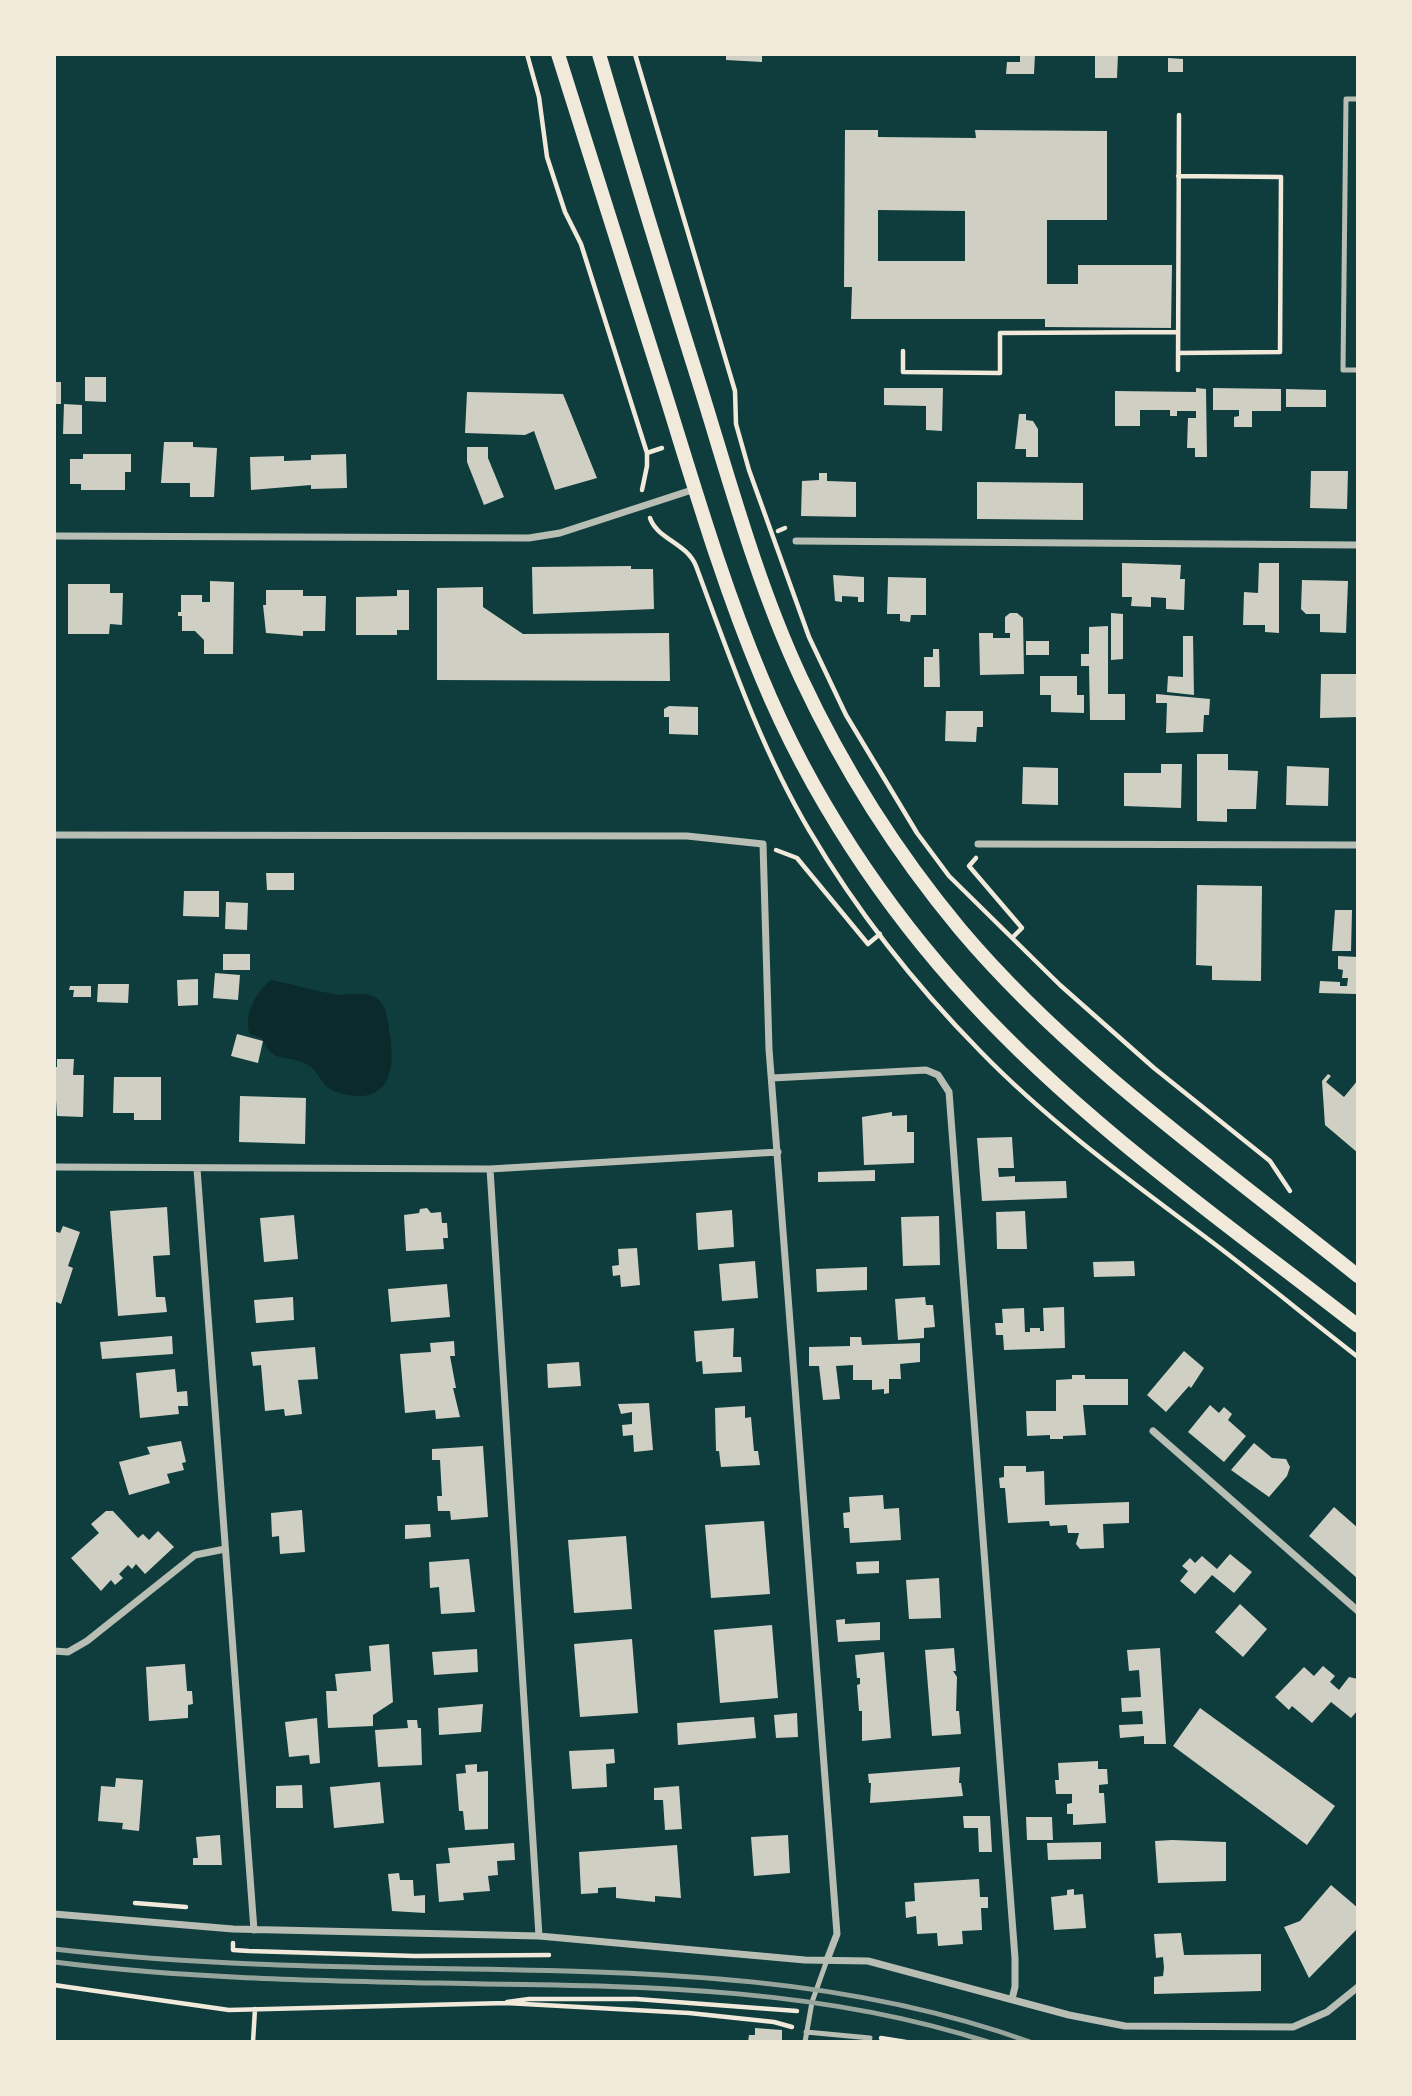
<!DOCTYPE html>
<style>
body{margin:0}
#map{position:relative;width:1412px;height:2096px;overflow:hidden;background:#0f3d3e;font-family:"PT Sans",sans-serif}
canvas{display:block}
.frame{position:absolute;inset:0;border:56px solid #f1e9da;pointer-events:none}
</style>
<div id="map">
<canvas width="1412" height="2096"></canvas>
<div class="frame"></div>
</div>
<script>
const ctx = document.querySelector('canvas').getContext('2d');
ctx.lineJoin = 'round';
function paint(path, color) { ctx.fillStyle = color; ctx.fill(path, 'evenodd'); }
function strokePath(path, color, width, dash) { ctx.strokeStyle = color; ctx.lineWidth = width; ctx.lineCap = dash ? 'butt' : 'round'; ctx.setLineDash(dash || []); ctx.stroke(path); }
const water = new Path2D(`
 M271 980C291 984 312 990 333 994 345 997 364 990 375 997 388 1006 388 1022 390 1036 397 1080 382 1108 334 1091 322 1087 319 1071 308 1065 288 1053 273 1066 262 1038L250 1034C242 1017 257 990 271 980Z`);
const building = new Path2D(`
 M726 54H762V62L726 60Z
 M1020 54H1035L1034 74H1006L1007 62H1020Z
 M1095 54H1118L1117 78H1095Z
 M1168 58 1183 59V72H1168Z
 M845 130H878V137L976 138 975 130 1107 131V220H1047V284H1078V265H1172L1171 328 1045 327V319H851L852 287H844ZM878 210 965 211V261H878Z
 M85 377H106V402L85 401Z
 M54 382H61V404H54Z
 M884 388H943L942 431 926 430V406L884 405Z
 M1196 388 1206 389 1207 457H1195V448H1187L1188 418H1196V411H1177V416H1170V410H1140V426H1115V391L1196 392Z
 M1213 388 1281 389V411H1252V427H1234V417L1239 416V410H1213Z
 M1286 389 1326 390V407H1286Z
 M467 392 563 394 597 478 555 490 534 431 525 435 465 433Z
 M64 404 82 405V434H63Z
 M1019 414H1026V420L1033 421 1038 429V457H1026V449H1015Z
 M164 442H193V447L217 448 214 497H190V483H161Z
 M467 447H488V458L504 497 484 505 467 462Z
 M83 454H131V472H125V490H81V484H70V459H83Z
 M346 454 347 488 311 489V485L251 490 250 457 284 456V461L311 460V455Z
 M1311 471H1348L1347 509 1310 508Z
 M819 473H827V481L856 482V517L801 516 802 481 819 480Z
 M977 482 1083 483V520L977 519Z
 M1122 563 1181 565 1180 579H1185L1184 610 1166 609V598L1151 597V607L1131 606 1132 597H1122Z
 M1259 563H1279V633L1265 632V625H1243L1244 592 1258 593Z
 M631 566V569H653L654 609 533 614 532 567Z
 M833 575 864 577V602H858V597L842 596V602L835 601Z
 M888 577 926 578V615H911L910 622 900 621V614H887Z
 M1302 580 1348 581 1346 633 1320 632V614H1306L1301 609Z
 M210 581 234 582 233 654H204V640L195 631H182V616H178V612H181V595H202V602H210Z
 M68 584H110V593H123L122 625 110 624 109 634H68Z
 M483 587V607L523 634 669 633 670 681 437 680V588Z
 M266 590H303V596H326L325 631H303V636L266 633 263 605H266Z
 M397 590H409V630H397V635H356V597L397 596Z
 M1010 613H1017L1023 618 1024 674 980 675 979 633H993V638H1010V633H1005V617Z
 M1111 613 1123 614V659L1111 660Z
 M1108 626V694H1125V720H1090L1089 666H1081V654H1089V627Z
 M1183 636H1193L1194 695 1167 692 1168 676 1183 677Z
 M1026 641H1049V655H1026Z
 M933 649H939L940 687H924V657H933Z
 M1321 674H1358V717L1320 718Z
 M1040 676H1077V695H1084V713L1051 712V695H1040Z
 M1156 694 1210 699 1209 715H1204L1203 732 1166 733 1167 703H1156Z
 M669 706 698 707V735L669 734V717H664V709Z
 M946 711H983V727H977L976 742 945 741Z
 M1197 754H1228V770L1258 771 1256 809H1227V822L1197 821Z
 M1161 764H1182L1181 808 1124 806V773H1161Z
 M1287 766 1329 768 1328 806 1286 805Z
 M1023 767 1058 768V805L1022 804Z
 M266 873H294V890H267Z
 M1197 885 1262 886 1261 981 1212 980V966L1196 965Z
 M184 891H219V917L183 916Z
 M226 902 248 903 247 930 225 929Z
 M1335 910H1352L1351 951H1332Z
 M223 954H250V970H223Z
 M1338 956 1358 957 1356 994 1319 993 1320 981 1340 982V986H1347L1348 978H1342L1343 970 1338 969Z
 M215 973 240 975 238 1000 213 998Z
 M198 979V1005L178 1006 177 980Z
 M98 984H129L128 1003 97 1002Z
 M70 986H91V997H73L74 990H69Z
 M237 1034 263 1041 258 1063 231 1056Z
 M57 1059H74L73 1075H84L83 1117 57 1116 54 1067H57Z
 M1328 1074 1331 1076 1326 1082 1344 1097 1358 1080V1153L1325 1125 1322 1081Z
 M114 1077H161V1120H134V1113H113Z
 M240 1096 306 1098 305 1144 239 1142Z
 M892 1112V1116L907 1115V1132H914V1163L864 1165 862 1117Z
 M1012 1137 1014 1168H998L999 1177 1015 1176V1182L1066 1181 1067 1198 982 1201 977 1138Z
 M875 1170V1181L818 1182V1172Z
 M167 1207 170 1255 153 1256 156 1297H165L167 1312 118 1316 110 1211Z
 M427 1208 431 1213 441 1212 442 1223H447L448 1238H443L444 1249 406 1251 404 1215 419 1213 420 1209Z
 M732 1210 734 1247 698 1250 696 1213Z
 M1025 1211 1027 1249H997L996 1212Z
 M294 1215 298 1259 264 1262 260 1218Z
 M939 1216 940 1265 903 1266 901 1217Z
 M63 1226 80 1232 68 1266 73 1268 61 1304 54 1301V1231L60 1233Z
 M637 1248 640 1285 621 1287 620 1275 613 1276 612 1266 619 1265 618 1249Z
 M755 1261 758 1298 722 1301 719 1264Z
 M1134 1261 1135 1276 1094 1277 1093 1262Z
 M867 1267V1290L817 1292 816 1269Z
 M447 1284 450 1317 391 1322 388 1289Z
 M293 1297 294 1320 256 1323 254 1300Z
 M925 1297 926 1305H933L935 1327 924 1328V1338L898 1340 895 1299Z
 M1064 1307 1065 1348 1004 1350 1003 1335H996L995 1323H1003L1002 1309 1024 1308 1025 1332H1030V1328H1040V1331H1044L1043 1308Z
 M734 1328 733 1357H741L742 1372 703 1374 702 1361 696 1362 694 1331Z
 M172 1336 173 1354 102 1359 100 1342Z
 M850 1337H861L862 1345 920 1343V1362L900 1364 901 1379H889V1393L884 1394V1389L872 1390V1380H853V1365L836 1366 840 1399 823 1400 819 1366H809V1347L850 1346Z
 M454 1341 455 1356H450L456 1388H453L460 1417 436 1419 435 1410 405 1413 400 1354 431 1352 430 1343Z
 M315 1347 318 1379 298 1380 302 1414 285 1416 284 1409 265 1411 261 1365 253 1366 251 1352Z
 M1184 1351 1204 1368 1191 1388 1189 1386 1166 1412 1147 1395Z
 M579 1362 581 1386 548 1388 547 1364Z
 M175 1369 177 1392 187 1391 188 1406H178L179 1414 140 1418 136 1373Z
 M1072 1375H1085V1379H1128V1405H1083L1086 1435 1063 1436V1439H1050V1435L1027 1436 1026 1411H1056V1380L1072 1379Z
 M649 1403 653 1450 634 1452 633 1435 623 1436 622 1425 632 1424V1412L621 1414 618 1404Z
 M1210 1405 1219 1413 1224 1407 1232 1414 1228 1420 1246 1436 1224 1462 1188 1432Z
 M745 1406V1418L751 1417 754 1451H758L760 1465 721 1467 719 1451H716L715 1408Z
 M181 1441 186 1462 182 1463 184 1470 167 1474 170 1483 129 1495 119 1462 150 1454 147 1447Z
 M1254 1443 1272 1458 1286 1459 1290 1467 1287 1476 1269 1497 1231 1470Z
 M483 1446 488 1517 451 1520 450 1511H438L437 1496H442L440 1460H432V1449Z
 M1004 1466H1026V1472L1044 1471 1045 1505 1129 1502V1523L1103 1524 1104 1548 1080 1549 1076 1544 1079 1533H1068L1067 1525 1050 1526 1049 1521 1008 1523 1005 1488H1000L999 1478 1004 1477Z
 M883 1495 884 1509 899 1508 901 1540 850 1543 849 1528H844L843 1513 850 1512 849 1497Z
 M1334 1507 1358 1528V1579L1309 1536Z
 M302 1510 305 1552 280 1554 279 1536 272 1537 271 1513Z
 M106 1511H113L138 1538 143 1534 149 1540 158 1531 174 1547 145 1574 136 1564 132 1569 128 1565 119 1574 123 1578 115 1585 111 1580 101 1591 71 1558 99 1533 91 1524Z
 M764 1521 770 1594 711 1598 705 1525Z
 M430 1524 431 1537 405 1539V1525Z
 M626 1536 632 1609 574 1613 568 1540Z
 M1230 1554 1252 1572 1234 1593 1212 1575 1195 1594 1180 1581 1188 1571 1182 1566 1190 1558 1195 1563 1202 1556 1217 1569Z
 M469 1559 475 1612 441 1614 439 1587 430 1588 429 1562Z
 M879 1561V1573L857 1574 856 1562Z
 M939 1578 941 1618 909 1619 906 1580Z
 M1240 1604 1267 1629 1243 1657 1215 1632Z
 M845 1619V1624L880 1622V1640L838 1642 836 1620Z
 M772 1625 778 1698 720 1703 714 1630Z
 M632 1639 638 1713 580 1717 574 1644Z
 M389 1644 393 1702 373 1715V1726L328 1728 326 1691H337L335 1674 371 1671 369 1646Z
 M954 1648 956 1671H953L957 1677 956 1711H959L961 1734 932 1736 925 1650Z
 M1160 1648 1166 1744H1144V1736L1120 1738 1119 1725 1143 1724 1142 1711 1122 1712 1121 1698 1141 1697 1139 1670 1129 1671 1127 1650Z
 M477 1649 478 1672 434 1675 432 1652Z
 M884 1652 891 1738 862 1741V1711H859L857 1685 860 1684V1678H857L855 1655Z
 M185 1664 187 1691H192L193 1704 188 1705V1718L149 1721 146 1667Z
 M1323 1666 1335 1676 1330 1682 1339 1690 1349 1677 1358 1679V1710L1351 1718 1331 1702 1312 1723 1292 1706 1289 1710 1275 1697 1304 1667 1314 1676Z
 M483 1704 481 1732 439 1735 438 1708Z
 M1200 1708 1335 1806 1307 1845 1173 1746Z
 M797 1713 798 1737 776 1738 774 1715Z
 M754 1717 756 1738 678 1745 677 1723Z
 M317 1718 320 1763 310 1764 309 1755 289 1757 285 1722Z
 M407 1720H417L418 1728H421L422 1765 378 1767 375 1730 408 1728Z
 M614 1749 615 1763 606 1764 607 1787 572 1789 569 1751Z
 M1098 1761V1769H1107L1108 1784 1099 1785V1793H1104L1106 1823 1073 1825V1814H1067V1804L1072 1803V1794H1056L1055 1780H1059L1058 1763Z
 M477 1764V1772L488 1771V1829L465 1830 463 1811H459L456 1774 466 1773 465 1765Z
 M960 1767 959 1783H961L963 1796 870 1803 871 1783H869L868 1774Z
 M116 1778 143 1780 139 1831 122 1829 123 1823 98 1821 101 1786 115 1787Z
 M380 1782 384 1823 334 1828 330 1787Z
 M302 1785 303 1808H276V1786Z
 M679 1786 682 1829 665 1830 663 1800H654V1788Z
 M963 1816H990L992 1852H979L978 1828H964Z
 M1026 1817H1052L1053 1840H1027Z
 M220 1835 222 1865H193V1858H198L196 1837Z
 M788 1835 790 1873 754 1876 751 1837Z
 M1172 1840 1226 1842V1881L1158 1883 1155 1841Z
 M1101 1842V1859L1048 1860 1047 1843Z
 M514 1843 515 1860 497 1861 498 1875 488 1876 490 1891 463 1893 464 1900 439 1902 436 1864 450 1863 448 1848Z
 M677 1845 681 1898 655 1896V1902L616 1898V1887L598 1888V1893L581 1894 579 1852Z
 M399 1873 400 1880H413L414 1896 425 1895V1913L392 1911 388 1874Z
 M979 1879 980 1897H988V1908H981L982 1930 962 1931 963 1944 938 1946 937 1933 917 1934 916 1916 906 1918 905 1902 915 1901 914 1883Z
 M1331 1885 1358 1908V1928L1309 1978 1284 1927 1300 1921Z
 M1074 1889V1895L1083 1894 1086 1928 1054 1930 1051 1897 1067 1895V1890Z
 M1181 1933 1184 1955 1261 1954V1991L1154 1994V1977L1163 1976 1164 1968 1163 1957 1156 1958 1154 1934Z
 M755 2028 782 2030V2040L748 2042 749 2035H755Z`);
const path = new Path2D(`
 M527 54 539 97 547 157 565 212 581 244 647 453V466L642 490
 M635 54 735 391 736 424 749 470 809 637 846 715 917 833 949 876 1060 985 1154 1068 1270 1161 1290 1191
 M903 351V372L1000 373V333L1178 332
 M1178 353 1280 352 1281 177 1178 176
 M1178 370 1179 115
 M647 453 662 448
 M650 518C657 539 687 543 696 566 729 655 760 747 809 830 856 910 916 986 981 1052 1051 1124 1132 1182 1212 1242 1261 1279 1309 1319 1358 1357
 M778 531 785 528
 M776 850 797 858 868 944 880 934
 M976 858 969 866 1022 928 1012 938
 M135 1903 186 1907
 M233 1943V1950L249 1951 415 1956 549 1955
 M54 1985 229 2010 506 2003 689 2013 774 2022 792 2027
 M507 2002 529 1999H636L797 2011
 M881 2038 906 2042
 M253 2042 255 2009`);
const service = new Path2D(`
 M1358 99H1346L1343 370H1358
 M806 2032 870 2038
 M805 2042 812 2002 827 1960`);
const minor = new Path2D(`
 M54 536 529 538 560 533 695 489
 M796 541 1358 545
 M54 835 687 836 763 844 769 1049 837 1934 827 1960
 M978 844 1358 845
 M772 1078 926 1070 938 1075 949 1092 1015 1958V1987L1012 1999
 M54 1167 490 1169 778 1152
 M197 1169 254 1930
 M490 1169 539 1936
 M1153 1431 1358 1611
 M54 1651 68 1652 87 1641 195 1555 225 1549
 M54 1914 233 1929 539 1936 805 1960 868 1961 1069 2015 1125 2026 1293 2027 1327 2012 1358 1987`);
const secondary = new Path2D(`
 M558 54C594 168 630 282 666 396 695 489 723 585 761 676 810 795 884 907 971 1001 1085 1125 1226 1223 1358 1326
 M599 54C632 166 666 278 701 389 731 486 758 586 801 678 843 768 896 852 960 929 1070 1060 1224 1168 1358 1276`);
const rail = new Path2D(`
 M54 1949C191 1965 329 1967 466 1969 658 1972 848 1976 1030 2042
 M54 1962C197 1980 340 1981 484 1984 654 1986 824 1989 988 2042`);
paint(water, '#0a2a2b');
paint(building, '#cfcfc3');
strokePath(path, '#f1e9da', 4.5);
strokePath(service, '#b8beb3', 5);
strokePath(minor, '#b8beb3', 7);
strokePath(secondary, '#f1e9da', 14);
strokePath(rail, '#97a49c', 5);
</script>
